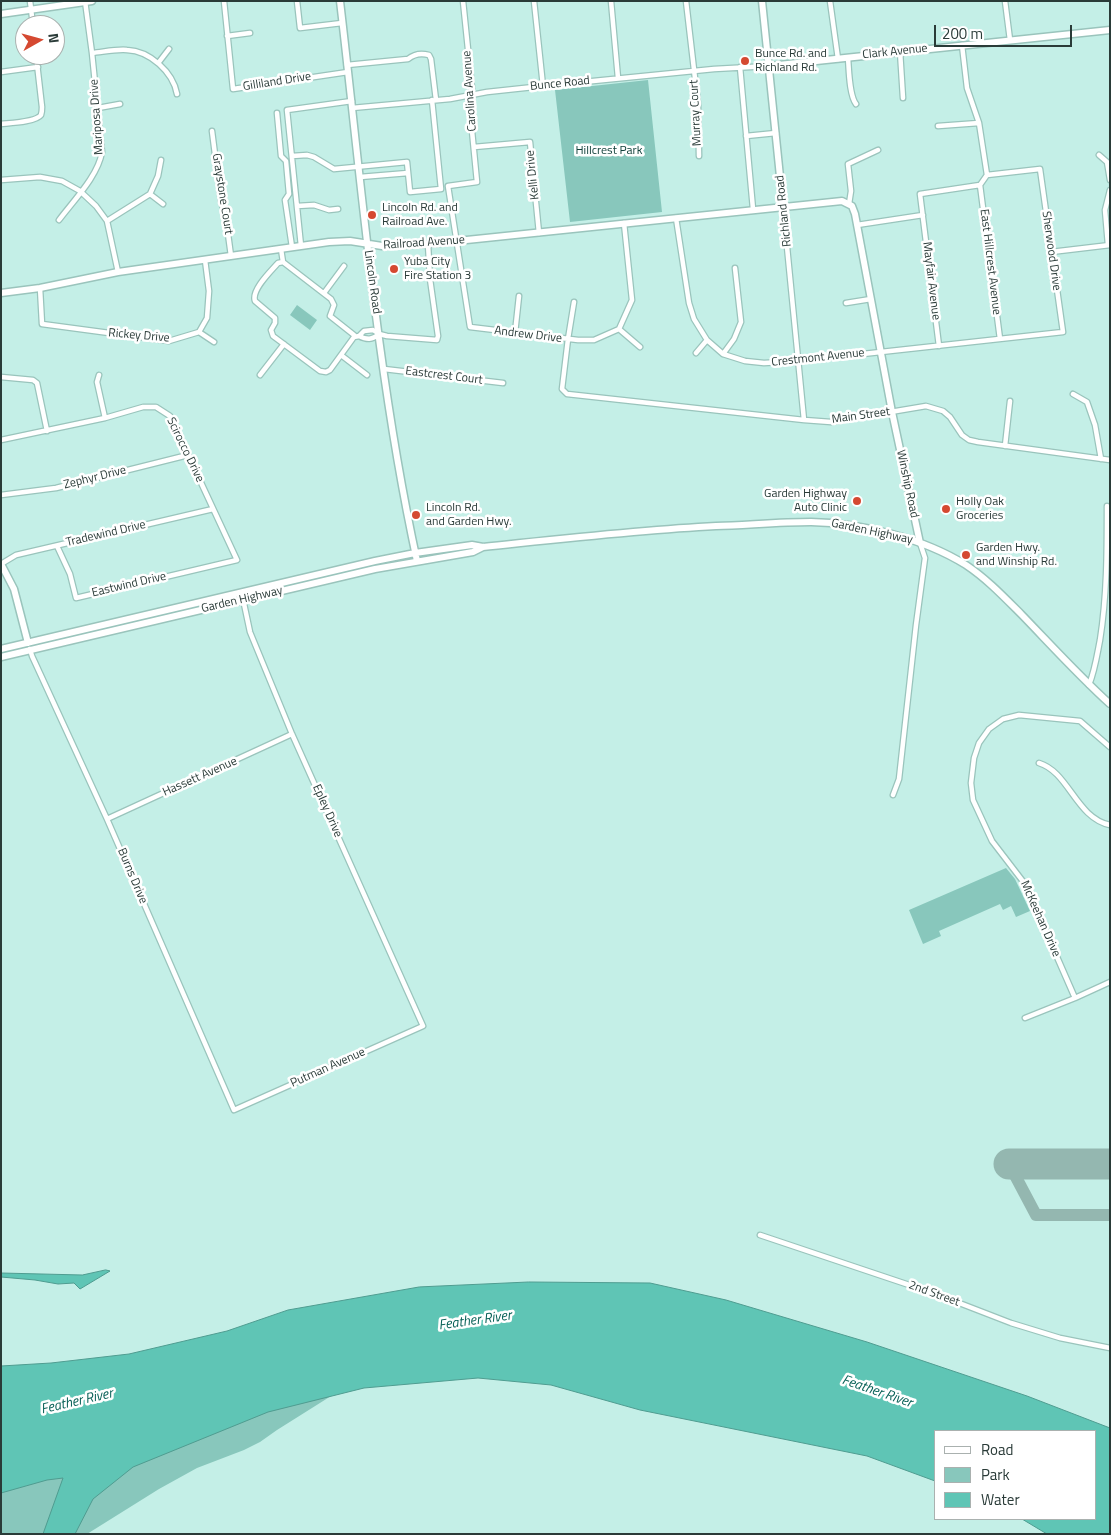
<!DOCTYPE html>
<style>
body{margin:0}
#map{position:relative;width:1111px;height:1535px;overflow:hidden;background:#c4efe7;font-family:"Titillium Web",sans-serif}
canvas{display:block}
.frame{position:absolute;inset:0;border:2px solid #2a3b38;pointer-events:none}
.legend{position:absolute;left:934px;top:1430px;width:162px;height:90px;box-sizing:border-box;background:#fff;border:1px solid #aab1af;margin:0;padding:6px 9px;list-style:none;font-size:15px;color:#2a3b38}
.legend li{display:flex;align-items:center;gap:10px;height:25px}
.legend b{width:25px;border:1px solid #aab1af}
.north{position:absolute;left:15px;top:15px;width:50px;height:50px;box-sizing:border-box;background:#fff;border:1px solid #aab1af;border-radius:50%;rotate:83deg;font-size:14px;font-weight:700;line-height:20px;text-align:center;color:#2a3b38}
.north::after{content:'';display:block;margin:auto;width:18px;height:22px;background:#d54931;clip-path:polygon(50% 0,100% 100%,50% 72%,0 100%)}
.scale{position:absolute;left:934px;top:25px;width:138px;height:22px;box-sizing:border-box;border:2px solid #2a3b38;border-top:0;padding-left:6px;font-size:15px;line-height:18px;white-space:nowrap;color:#2a3b38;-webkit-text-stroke:4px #fff;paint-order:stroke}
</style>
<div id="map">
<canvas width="1111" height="1535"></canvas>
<div class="frame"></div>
<ul class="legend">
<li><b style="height:6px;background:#fff"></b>Road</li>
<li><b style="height:14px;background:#88c7bc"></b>Park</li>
<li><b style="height:14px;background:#5fc5b5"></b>Water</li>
</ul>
<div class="north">N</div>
<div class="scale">200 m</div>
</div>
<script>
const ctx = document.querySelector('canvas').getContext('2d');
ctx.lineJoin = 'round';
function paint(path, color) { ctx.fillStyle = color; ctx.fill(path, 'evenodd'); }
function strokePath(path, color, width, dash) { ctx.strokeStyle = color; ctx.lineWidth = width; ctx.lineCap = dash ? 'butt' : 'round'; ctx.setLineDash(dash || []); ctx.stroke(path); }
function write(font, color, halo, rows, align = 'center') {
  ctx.font = font + ' "Titillium Web",sans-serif'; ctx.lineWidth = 5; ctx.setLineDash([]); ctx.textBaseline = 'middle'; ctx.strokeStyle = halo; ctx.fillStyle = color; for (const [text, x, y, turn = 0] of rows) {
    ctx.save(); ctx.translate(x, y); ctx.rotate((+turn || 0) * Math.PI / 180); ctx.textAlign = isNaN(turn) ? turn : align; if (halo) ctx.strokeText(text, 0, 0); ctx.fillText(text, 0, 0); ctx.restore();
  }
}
const green = new Path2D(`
 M648 80 662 212 570 222 555 90Z
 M297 305 317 320 310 330 290 315Z
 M1006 868 1015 879 1030 911 1016 917 1011 906 1003 910 1000 904 939 931 941 936 923 944 909 910Z
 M339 1391 277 1430 260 1442 244 1450 197 1468 159 1489 87 1534H1V1487L189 1429Z`);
const water = new Path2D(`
 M106 1270 110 1271 80 1289 74 1283 58 1284 35 1280 1 1277V1273L82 1275Z
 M529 1282 650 1283 726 1300 867 1342 1027 1396 1110 1428V1534H1047L1022 1519H1095V1431H935V1481L867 1456 640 1410 551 1385 478 1378 364 1388 268 1412 133 1467 93 1499 75 1534H43L63 1478 47 1480 1 1493V1366L51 1363 129 1354 227 1331 288 1310 419 1287Z`);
const taxiway = new Path2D(`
 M1009 1164 1036 1215H1110`);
const runway = new Path2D(`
 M1009 1164H1110`);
const street = new Path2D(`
 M30 1 33 25
 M224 1 233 89 348 72
 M297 1 300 28 342 23
 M463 1 472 88 469 100 477 182 448 186 470 327 578 340H594L619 329 632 300 624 223
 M534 1 543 86
 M611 1 618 78
 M686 1 698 104 699 156
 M830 1 838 59
 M1005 1 1010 40
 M227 36 250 33
 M962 45 967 88 979 123 987 175
 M900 51 903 98
 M92 53C103 52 116 49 127 50 150 51 173 72 177 94
 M848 58C849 69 849 95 856 104
 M159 62 169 49
 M347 65 408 59C414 54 422 53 429 55L431 59 436 100
 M740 67 753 209
 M1 72 38 67
 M98 108 120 104
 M352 108 450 99 487 92 543 86 714 69 769 66
 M277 113 281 156 286 161 289 194 285 200 292 247
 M1 124C10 123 36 122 41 115 42 112 42 110 42 107L36 55
 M938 126 979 123
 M212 131 221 201 226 219 231 256
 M746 136 776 133
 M474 147 530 142 539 233
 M1099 155 1107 162 1110 180
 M292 156 307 155 314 157 334 169 407 162 410 192 441 189 432 100
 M360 177 408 173
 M1 180 40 177 62 181 80 191 96 206 107 221 118 272
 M980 185 1000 339
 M150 194 163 204
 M849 204 851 191 848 164 878 150
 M297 206 314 205 329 210 338 209
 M783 206 804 420
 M676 218 689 303 694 319 707 340 723 354 745 361 764 363 799 361 1063 332 1040 169 987 175 980 185 920 194 939 346
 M59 220C74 200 98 176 102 152L92 53 85 1
 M107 221 150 194 158 176 161 160
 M857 225 923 215
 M1108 245 1105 210 1110 190
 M301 246 287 110 352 101
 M281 249 283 262 331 299 334 305 330 316 354 335V337L330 370 326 372 320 371 273 336 271 330 275 323V318L255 301C251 290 271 271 278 263L283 262
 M1051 252 1110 245
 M40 288 42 324 169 341 199 332 207 318 209 291 205 260
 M324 293 344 266
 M574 302 568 339 562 389 567 394 804 420 831 422 926 406 943 411 950 417 962 435 969 440 978 442 1110 460
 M846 303 871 299
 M619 329 640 347
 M199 332 214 342
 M515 333 519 296
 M359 336C367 340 372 340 379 334
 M354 337 359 336 364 331 373 330 379 334 387 336 437 340 438 336 430 279 428 244
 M696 353 707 340
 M723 354 734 339 741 322 735 268
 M341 355 367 375
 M384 369 503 383
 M99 375 97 382 105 418
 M260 375 284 344
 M1 377 33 380 37 383 47 431
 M1073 394 1087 402 1095 425 1101 459
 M1 440 105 418 143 407H156L170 416 237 560 76 598 70 574 57 546
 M1005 446 1010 401
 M1 495 56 488 188 455
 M1 564 16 555 213 509
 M30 649 32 656 107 819 234 1110 423 1026 292 734 250 632 243 599
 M1089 685C1095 670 1097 655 1100 640 1107 596 1107 551 1107 506
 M1039 763C1069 772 1076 818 1110 825
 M893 795 899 779 916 625 925 558 920 543
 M107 819 292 734
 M1075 998 1025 884 992 841 973 800 971 783 974 758 979 743 989 729 1003 719 1019 715 1080 721 1110 747
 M1025 1018 1075 998 1110 982
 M760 1235 936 1294 1011 1323 1060 1338 1110 1348`);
const secondary = new Path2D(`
 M340 1C362 188 377 377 417 561
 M762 1 783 206
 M1 14 92 1
 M769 66 1110 30
 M1 293 40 288 118 272 329 242 350 241 382 246 428 244 842 201 852 206 855 214 892 412 920 543
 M1 564 14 589 28 643
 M1 649 375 561 415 553 472 545 483 547C560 539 638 530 716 526 748 525 779 522 811 522 861 523 923 538 966 565 987 579 1004 597 1022 615 1051 645 1079 676 1110 704
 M1 657 375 569 473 552 483 547`);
const markers = [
 [745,61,5,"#d54931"],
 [372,215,5,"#d54931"],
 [394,269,5,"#d54931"],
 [857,501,5,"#d54931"],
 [946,509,5,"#d54931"],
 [416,515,5,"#d54931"],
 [966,555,5,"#d54931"]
];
const streetNames = [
 ["Clark Avenue",895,52,-6],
 ["Gilliland Drive",277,82,-9],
 ["Bunce Road",560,84,-6],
 ["Carolina Avenue",470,91,-94],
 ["Murray Court",696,113,-93],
 ["Mariposa Drive",97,117,-94],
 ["Kelli Drive",533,175,-96],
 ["Graystone Court",222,194,81],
 ["Richland Road",784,211,-96],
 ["Railroad Avenue",424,243,-4],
 ["Sherwood Drive",1051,251,82],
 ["East Hillcrest Avenue",990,262,83],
 ["Mayfair Avenue",931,281,83],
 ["Lincoln Road",372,282,82],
 ["Andrew Drive",528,335,7],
 ["Rickey Drive",139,336,5],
 ["Crestmont Avenue",818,358,-6],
 ["Eastcrest Court",444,376,7],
 ["Main Street",861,416,-8],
 ["Scirocco Drive",185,450,64],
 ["Zephyr Drive",95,478,-14],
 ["Winship Road",907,484,78],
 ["Garden Highway",872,532,12],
 ["Tradewind Drive",106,534,-13],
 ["Eastwind Drive",129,585,-13],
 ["Garden Highway",242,600,-13],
 ["Hassett Avenue",200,777,-24],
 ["Epley Drive",327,811,66],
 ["Burns Drive",132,876,67],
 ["McKeehan Drive",1040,919,66],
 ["Putman Avenue",328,1068,-24],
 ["2nd Street",934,1294,20]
];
const poiNames = [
 ["Bunce Rd. and",755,54],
 ["Richland Rd.",755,68],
 ["Lincoln Rd. and",382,208],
 ["Railroad Ave.",382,222],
 ["Yuba City",404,262],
 ["Fire Station 3",404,276],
 ["Garden Highway",847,494,"right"],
 ["Auto Clinic",847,508,"right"],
 ["Holly Oak",956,502],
 ["Groceries",956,516],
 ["Lincoln Rd.",426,508],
 ["and Garden Hwy.",426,522],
 ["Garden Hwy.",976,548],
 ["and Winship Rd.",976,562]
];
const parkNames = [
 ["Hillcrest Park",609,151]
];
const waterNames = [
 ["Feather River",475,1321,-8],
 ["Feather River",877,1392,19],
 ["Feather River",77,1402,-13]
];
paint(green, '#88c7bc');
paint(water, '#5fc5b5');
strokePath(water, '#4f9c90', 1);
strokePath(taxiway, '#94b7b0', 12);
strokePath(runway, '#94b7b0', 31);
strokePath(street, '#9ac4bc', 7);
strokePath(secondary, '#9ac4bc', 9);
strokePath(street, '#fff', 4.5);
strokePath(secondary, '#fff', 6);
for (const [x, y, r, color] of markers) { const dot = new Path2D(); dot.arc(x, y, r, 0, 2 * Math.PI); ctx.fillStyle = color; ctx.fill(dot); strokePath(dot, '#fff', 2); }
write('12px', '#2a3b38', '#fff', streetNames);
write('12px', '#2a3b38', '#fff', poiNames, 'left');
write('12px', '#11403a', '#fff', parkNames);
write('italic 14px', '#086157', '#fff', waterNames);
</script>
